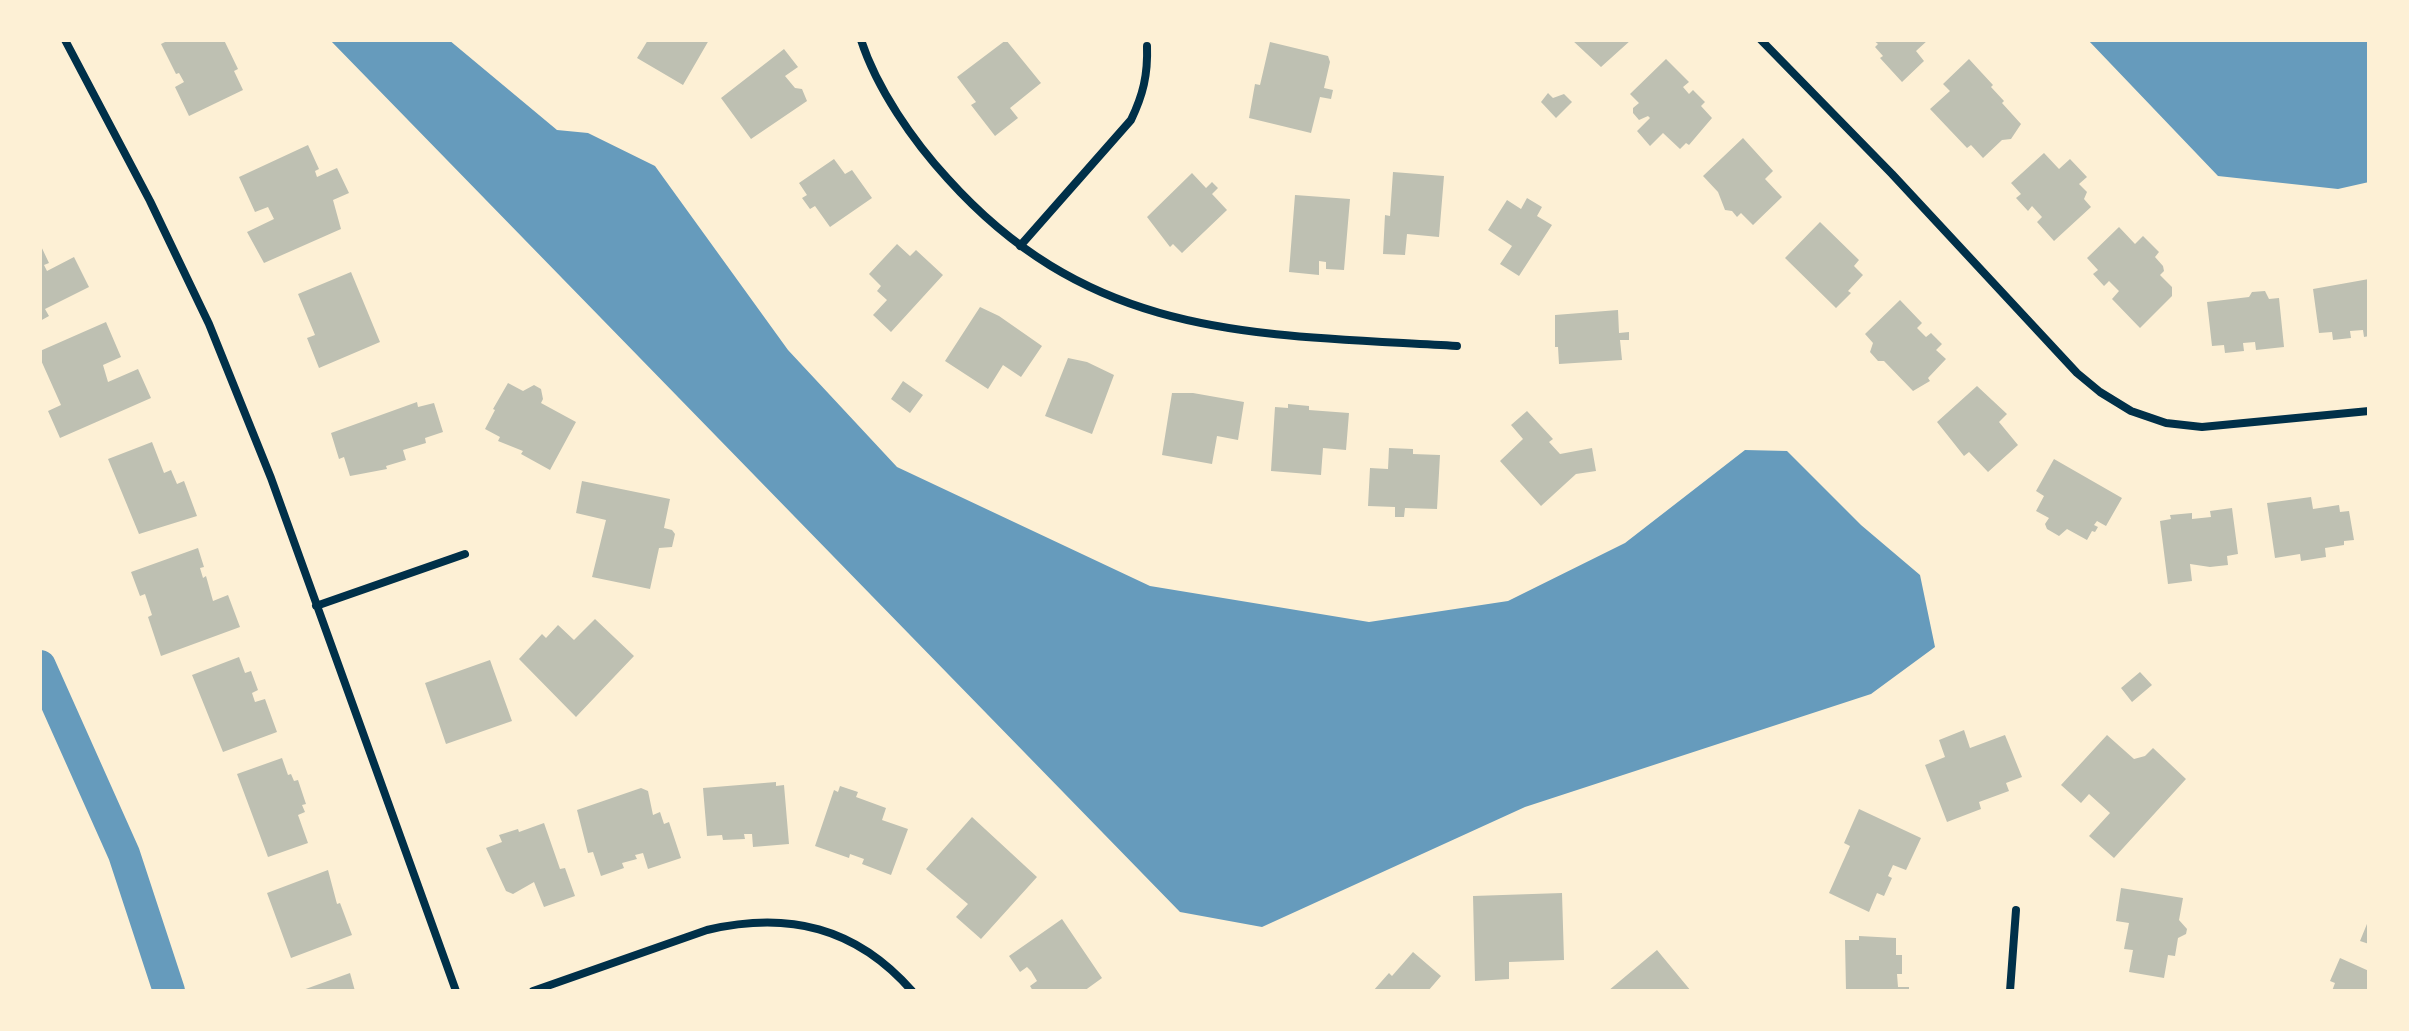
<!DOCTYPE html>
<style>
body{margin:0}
#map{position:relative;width:2409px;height:1031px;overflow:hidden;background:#fdf0d5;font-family:Raleway,sans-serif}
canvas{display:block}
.frame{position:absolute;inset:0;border:42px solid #fdf0d5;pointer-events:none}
</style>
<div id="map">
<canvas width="2409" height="1031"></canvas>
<div class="frame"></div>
</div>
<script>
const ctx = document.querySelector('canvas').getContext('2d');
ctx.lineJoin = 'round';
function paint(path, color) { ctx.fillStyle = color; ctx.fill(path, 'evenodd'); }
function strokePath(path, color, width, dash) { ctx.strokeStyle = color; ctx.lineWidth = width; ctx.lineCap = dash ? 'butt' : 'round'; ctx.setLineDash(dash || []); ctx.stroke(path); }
const water = new Path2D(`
 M330 40H449L557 130 588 133 655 166 788 350 897 467 1150 586 1369 622 1508 601 1625 543 1745 450 1787 451 1861 525 1920 575 1935 647 1871 694 1525 807 1262 927 1180 912Z
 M2088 40H2369V182L2338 189 2218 176Z`);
const canal = new Path2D(`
 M40 666 124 854 169 991`);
const building = new Path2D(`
 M169 40H224L238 69 234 71 243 90 189 116 175 87 184 82 179 73 176 74 161 44Z
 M648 40H709L683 85 637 58Z
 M1006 40 1041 83 1010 108 1018 118 995 136 971 105 976 102 957 77Z
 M1572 40H1631L1601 67Z
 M1873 40H1928L1916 51 1924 61 1902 82 1880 58 1883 56 1875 47 1878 44Z
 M1270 42 1328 56 1330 62 1324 88 1333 90 1331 99 1320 97 1311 133 1249 118 1255 84 1260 85Z
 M784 49 798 67 785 76 795 88 802 89 807 101 751 139 721 98Z
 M1666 59 1689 82 1683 87 1689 94 1693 90 1705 102 1701 106 1712 118 1689 145 1686 143 1680 149 1663 133 1650 146 1637 131 1650 118 1648 116 1639 120 1633 113V108L1639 103 1630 94Z
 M1969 59 1993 85 1991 87 2004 101 2002 103 2021 124 2011 139 2002 140 1983 158 1971 145 1967 148 1930 109 1950 91 1943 84Z
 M1548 93 1553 98 1564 94 1572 102 1556 118 1541 102Z
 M1743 138 1773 171 1765 179 1782 197 1753 225 1741 213 1737 217 1732 211 1725 210 1718 192 1703 176Z
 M308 145 319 169 315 171 317 177 337 168 349 193 333 200 341 229 264 263 247 232 274 219 268 207 255 212 239 177Z
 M2044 153 2059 169 2070 159 2087 177 2079 184 2087 192 2084 199 2091 207 2054 241 2037 222 2042 217 2032 206 2028 211 2016 198 2021 194 2011 183Z
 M834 159 845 174 852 170 872 198 830 227 815 206 810 209 802 198 807 195 799 183Z
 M1393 172 1444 176 1439 237 1407 234 1405 255 1383 254 1385 215 1390 216Z
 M1192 173 1206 188 1212 182 1218 188 1212 194 1227 210 1182 253 1173 244 1170 247 1147 217Z
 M1295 195 1350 199 1344 270 1326 269V262L1319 261V275L1289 272Z
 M1527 198 1542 207 1537 216 1552 225 1519 276 1500 264 1512 246 1488 230 1507 200 1521 209Z
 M1820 222 1859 260 1854 266 1863 275 1848 291 1851 293 1836 308 1785 258Z
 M2119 227 2135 244 2143 236 2159 252 2155 257 2163 266 2164 271 2160 275 2172 287V296L2140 328 2112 299 2119 291 2109 281 2104 286 2093 274 2098 270 2087 258Z
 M40 244 49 263 44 265 47 271 74 257 89 287 45 309 49 316 40 321Z
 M897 244 910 256 916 250 943 275 891 332 873 315 887 300 877 291 881 286 869 274Z
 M351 272 380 342 319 368 307 338 315 335 298 294Z
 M2369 279V336L2364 337 2363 330 2350 331 2351 338 2333 340 2332 332 2319 333 2313 289Z
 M2265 291 2269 299 2279 298 2284 347 2256 350 2255 342 2243 343 2244 351 2225 353 2224 345 2212 346 2207 302 2249 297 2252 292Z
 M1900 300 1922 323 1917 328 1926 337 1931 333 1942 344 1936 350 1946 359 1928 378 1930 381 1913 391 1884 361H1878L1870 352 1873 343 1865 334Z
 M980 307 999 316 1042 346 1021 377 1003 365 988 389 945 361Z
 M1618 310 1619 333 1629 332V340H1620L1622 360 1559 364 1558 347H1555V315Z
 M106 322 121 357 103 365 108 382 138 369 151 398 60 438 48 411 61 405 40 358V351Z
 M1068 358 1087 362 1114 375 1092 434 1045 416Z
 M903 381 923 395 910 413 891 399Z
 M508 383 523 391 534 385 541 389 543 399 541 403 576 422 550 470 521 454 523 451 498 441 500 437 485 429 495 410 493 409Z
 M1977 386 2007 414 1999 422 2018 445 1988 472 1969 452 1964 456 1937 422Z
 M1172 393H1193L1244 402 1238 440 1217 436 1212 464 1162 455Z
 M417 402 418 407 434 403 443 432 425 438 426 443 403 450 406 460 386 466 387 469 350 476 344 457 339 459 331 433Z
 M1288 404 1309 406V410L1349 413 1346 450 1323 448 1321 475 1271 471 1275 407 1288 408Z
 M1527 411 1553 439 1549 442 1560 454 1592 448 1596 471 1576 474 1541 506 1500 461 1523 439 1511 425Z
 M152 442 164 473 171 470 177 484 184 481 197 516 139 534 108 459Z
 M1389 448 1413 449V454L1440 455 1437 509 1405 508 1404 517H1395V507L1368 506 1370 468 1388 469Z
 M2054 459 2122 498 2106 526 2097 521 2094 525 2098 527 2095 532 2092 531 2087 540 2067 529 2059 536 2047 529 2045 524 2049 518 2036 511 2044 496 2036 491Z
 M582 481 670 499 664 528 672 530 675 534 672 547 659 548 650 589 592 577 606 520 576 513Z
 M2311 497 2313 509 2339 505 2340 512 2349 511 2354 540 2344 541V545L2325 548 2326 557 2301 561 2300 554 2275 558 2267 503Z
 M2232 508 2238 554 2227 556 2228 565 2210 567 2190 564 2192 581 2168 584 2160 521 2171 519 2170 515 2192 513V519L2211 517 2210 511Z
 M198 548 204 567 200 568 203 578 206 576 213 601 228 595 240 627 161 656 148 617 152 615 145 594 140 596 131 572Z
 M595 619 634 656 576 717 519 659 542 634 546 638 558 625 574 640Z
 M239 657 245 673 251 671 258 690 252 693 255 702 265 699 277 732 223 752 192 675Z
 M490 660 512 721 446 744 425 683Z
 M2140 672 2152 685 2132 702 2121 688Z
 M1964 730 1970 748 2005 735 2022 777 2006 783 2009 791 1979 802 1981 809 1947 822 1925 765 1945 757 1939 740Z
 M2107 735 2134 759 2145 756 2153 748 2186 779 2114 858 2089 836 2110 813 2089 794 2081 803 2061 785Z
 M282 758 288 775 291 774 294 781 298 780 306 804 302 805 305 812 298 815 308 843 268 857 237 774Z
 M776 782V786L784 785 789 844 753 847 752 834H744L745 839 723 840 722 835 707 836 703 788Z
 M840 786 858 792 856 797 886 808 882 820 908 829 891 875 862 864 864 859 850 854 849 858 815 846 834 790 838 792Z
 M641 788 648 791 653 815 660 812 664 824 669 822 681 858 648 869 643 853 635 855 637 859 622 863 624 868 601 876 593 852 588 853 577 810Z
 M1859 809 1921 838 1906 870 1893 865 1888 876 1892 878 1884 896 1877 893 1869 912 1829 893 1850 846 1844 843Z
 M972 817 1037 877 981 939 956 917 968 904 926 869Z
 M544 823 560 869 565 868 575 896 544 907 534 882 513 894 506 891 486 848 502 842 499 835 518 829 519 832Z
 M328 870 337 904 340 903 352 935 291 958 267 893Z
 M2121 888 2183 898 2179 920 2187 929 2186 934 2178 938 2175 956 2168 955 2164 978 2129 972 2133 950 2124 949 2129 923 2116 921Z
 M1562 893 1564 960 1509 962V979L1475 981 1473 896Z
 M1062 919 1102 978 1084 991H1033L1030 986 1037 981 1031 971 1027 967 1020 972 1009 956Z
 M2369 919V944L2360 941Z
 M1859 936 1896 938V955H1902V974H1897L1898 987H1909V991H1846L1845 940H1859Z
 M1657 950 1691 991H1608Z
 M1413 952 1441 976 1428 991H1373L1389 973 1392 976Z
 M2340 958 2369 971V991H2332L2335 983 2330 981Z
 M350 973 355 991H300Z`);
const minor = new Path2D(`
 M65 40 150 201 209 324 271 478 456 991
 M861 40C877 89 913 141 948 179 1094 341 1256 334 1457 346
 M1761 40 1892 174 2077 373 2100 392 2131 411 2166 423 2202 427 2369 411
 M1020 246 1131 120C1143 95 1148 75 1147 46
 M316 606 465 554
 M533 991 707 930C788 911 856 927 912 991
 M2010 991 2016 910`);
paint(water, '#669bbc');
strokePath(canal, '#669bbc', 32);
paint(building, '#bec0b2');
strokePath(minor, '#003049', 8);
</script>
